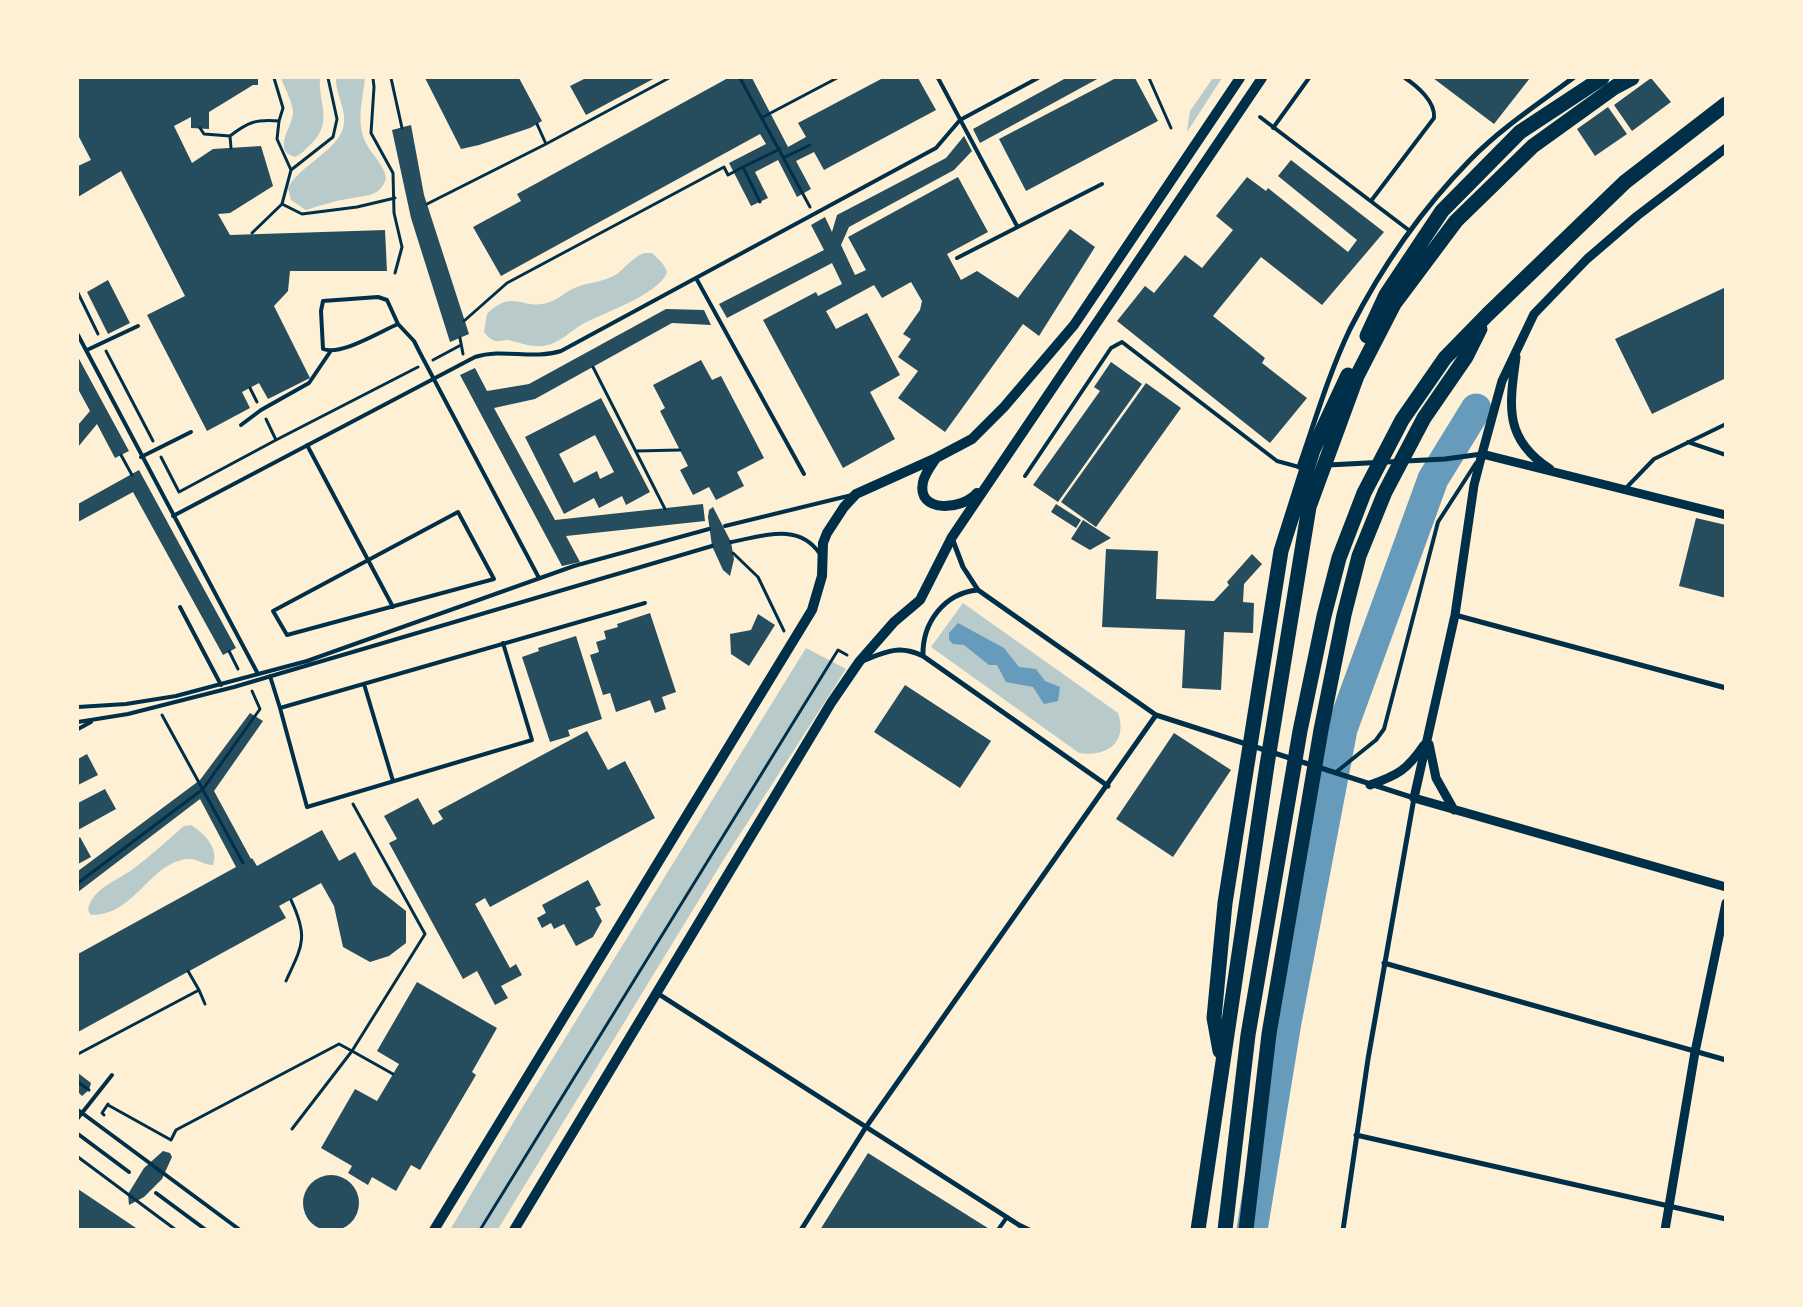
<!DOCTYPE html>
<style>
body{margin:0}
#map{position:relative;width:1803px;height:1307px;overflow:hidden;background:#fdf0d5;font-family:Manrope,sans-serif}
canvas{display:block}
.frame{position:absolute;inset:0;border:79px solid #fdf0d5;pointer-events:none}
</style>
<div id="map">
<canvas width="1803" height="1307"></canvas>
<div class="frame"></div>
</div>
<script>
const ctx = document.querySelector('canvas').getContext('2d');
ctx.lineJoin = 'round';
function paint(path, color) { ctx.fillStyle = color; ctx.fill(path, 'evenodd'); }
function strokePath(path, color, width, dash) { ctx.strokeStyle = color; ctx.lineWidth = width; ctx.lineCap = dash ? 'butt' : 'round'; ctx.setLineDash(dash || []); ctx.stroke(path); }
const green = new Path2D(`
 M281 78H320C318 102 333 121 313 142 307 148 302 154 295 157 271 150 293 127 293 112 292 100 285 89 281 78Z
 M336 78H365C363 98 356 121 365 141 370 153 385 165 386 179 380 196 368 195 353 198 338 200 321 205 306 210L291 200 288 188C300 165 337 151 343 128 348 111 335 94 336 78Z
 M1213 78H1222L1187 132 1190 111Z
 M644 253H652L663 264 667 272C659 295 602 313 581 325 570 332 561 341 548 345 532 349 521 342 507 340 503 340 499 342 495 341 490 339 487 336 484 332L487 314C512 288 522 310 547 303 558 300 566 291 577 287 590 282 604 282 617 274 626 267 632 258 644 253Z
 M963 603 1118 713C1128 743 1107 757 1079 753L931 647Z
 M806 648 846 669 724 859 498 1229 450 1230 519 1113Z
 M191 825C205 834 219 848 213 865 204 865 197 858 187 859 148 864 136 915 91 915L88 910C92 888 117 881 133 869 150 856 167 841 184 826Z`);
const water = new Path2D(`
 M958 623 1004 648 1019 667 1036 669 1045 681 1060 687 1058 701 1044 704 1033 687 1006 682 997 665H989L964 645 953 644 949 640V633Z`);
const river = new Path2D(`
 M1252 1230 1286 1022 1342 729 1433 479 1476 409`);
const building = new Path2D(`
 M78 78H258V85H253L209 112V129L191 128V117L174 126 192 163 213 149 261 146 273 186 230 213 218 214 230 235 385 230 387 271H290L288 291 274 306 310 378 268 399 259 383 242 392 250 408 207 431 147 315 185 296 121 171 78 197V166L91 160 78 135Z
 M425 78H519L542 121 530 128 479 145 461 149Z
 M586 78H655L586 115 570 86Z
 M728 78H752L788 147 806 137 798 123 883 78H918L936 110 824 170 814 152 796 161 811 189 797 197 778 160 755 172 768 198 751 206 729 163 766 144 760 134 501 276 473 227 521 201 517 194Z
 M1066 78H1099L980 143 973 129Z
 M1116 78H1135L1158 121 1026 191 999 139Z
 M1433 78H1530L1494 124Z
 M1651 78 1671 102 1632 131 1614 105Z
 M1608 107 1627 134 1595 156 1577 129Z
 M411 125 424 195 469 334 450 342 411 218 392 130Z
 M964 136 972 151 954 170 849 227 841 245 855 275 866 270 848 237 958 177 988 232 947 254 961 280 977 271 1018 298 1070 229 1095 247 1039 336 1023 324 945 432 898 398 918 371 898 357 911 339 903 334 920 310 922 301 911 282 882 298 874 285 826 311 836 329 867 313 900 375 870 392 895 439 843 468 763 320 816 292 818 296 842 284 832 263 727 318 719 304 824 250 811 225 825 217 832 232 837 215 946 158Z
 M1291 160 1384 232 1322 305 1261 257 1213 316 1265 358 1262 363 1307 398 1270 443 1117 321 1145 286 1154 293 1185 255 1202 268 1233 230 1216 216 1247 177 1266 191 1268 188 1348 252 1357 240 1278 176Z
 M108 280 130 323 108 334 87 292Z
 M1726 287V378L1652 414 1615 339Z
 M666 309 704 310 711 325 672 323 535 399 494 408 555 520 703 504 705 521 566 536 580 562 562 566 460 375 475 368 487 391 529 384Z
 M78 357 129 451 115 458 97 424 78 447V425L90 411 78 389Z
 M701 360 712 380 721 376 764 458 737 472 744 486 716 500 709 487 693 495 680 470 688 466 660 411 665 408 653 385Z
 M1111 362 1142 384 1058 502 1033 485 1100 391 1094 387Z
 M1146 383 1181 408 1096 527 1061 502Z
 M601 398 650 492 626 505 622 496 599 508 594 498 564 514 525 437ZM595 435 614 472 600 479 597 471 574 483 559 454Z
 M139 470 236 648 223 655 133 492 78 522V504Z
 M1056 504 1081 520 1076 528 1051 512Z
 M713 507 731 542 734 559 730 576 723 570 712 546 708 517 709 510Z
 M1696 518 1726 525V598L1679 586Z
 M1083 520 1111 538 1090 550 1071 539Z
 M1106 549 1158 551 1156 599 1214 601 1229 585 1227 582 1252 554 1262 564 1244 584 1243 602 1254 603 1253 633 1224 632 1221 690 1182 688 1185 630 1102 627Z
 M650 613 676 692 662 697 666 709 655 713 650 700 616 712 610 693 603 695 590 655 599 652 596 642 606 639 604 631 618 627 617 624Z
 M758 614 775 625 749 666 731 654 730 634 751 630Z
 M576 636 602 719 568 730 570 736 550 742 522 657 539 651 538 648Z
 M905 685 991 741 960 788 874 732Z
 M250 713 263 721 214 791 251 859 252 858 257 866 322 830 339 861 355 852 373 885 406 911V943L389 956 370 962 343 947 334 906 321 883 279 906 286 918 78 1032V954L236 867 200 799 78 892V871L200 780Z
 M587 731 608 770 625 761 655 818 490 907 485 898 475 904 510 968 516 964 522 975 501 986 508 998 495 1005 477 971 463 979 389 843 397 839 384 816 418 798 433 825 443 819 438 811Z
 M1174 733 1231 770 1173 857 1116 819Z
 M87 754 98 775 78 785V759Z
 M105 789 116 809 78 830V803Z
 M80 837 91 857 78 864V839Z
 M588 880 601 905 595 908 602 921 593 937 576 946 564 924 554 929 551 923 542 928 537 918 546 913 542 905Z
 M417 982 497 1028 472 1072 476 1075 420 1170 411 1165 396 1191 372 1177 368 1185 348 1173 352 1166 321 1148 355 1089 377 1101 399 1064 377 1051Z
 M78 1073 91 1083 89 1090 82 1096 78 1092Z
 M163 1151 170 1153 172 1157 162 1179 144 1197 129 1205 128 1194 144 1168Z
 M868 1153 991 1230H820Z
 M303 1203a28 28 0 1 1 56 0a28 28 0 1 1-56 0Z
 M78 1189 139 1230H78Z`);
const path = new Path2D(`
 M274 78 283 108 279 121 277 139 291 170
 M373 78 374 87 371 133 393 173 394 213 402 247 395 273
 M391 78 402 128
 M740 78 810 207
 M1149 78 1171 128
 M763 117 837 78
 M537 124 546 144
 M200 128 204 134 230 136C248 122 256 119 279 121
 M230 136 231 148
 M785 157 810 145
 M760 202 743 167 780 149
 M282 204 302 214 357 207 395 198
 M427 204 546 144 669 78
 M252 233 282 204 291 170 333 137 337 119 328 78
 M78 293 98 334
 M464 321 507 283 724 167 728 175 743 167
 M460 338 463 354
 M106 351 153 441
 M433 360 461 345
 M593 367 665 509
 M250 388 257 402
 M266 419 276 440 418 367
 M636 451 680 450
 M121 455 132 475
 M161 457 179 492 276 440
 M733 553 758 577 784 631
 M229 651 238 669
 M162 715 243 863
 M78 883 203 789 260 709 252 691
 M286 981C302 946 309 938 291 900
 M199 990 205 1004
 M78 1054 199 990 188 971
 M78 1082 89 1090
 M108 1105 171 1140 176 1130 339 1044 352 1051 425 934 353 804
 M104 1115 102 1113 108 1104
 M292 1129 352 1051 393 1074
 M78 1157 176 1230
 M480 1230 838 650 847 655`);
const service = new Path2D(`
 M938 78 1017 226
 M1260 117 1410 231
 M1273 128 1309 78
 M1371 201 1434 118C1436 102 1417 86 1405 78
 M957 258 1102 184
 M696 278 804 474
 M398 324C379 332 341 356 323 349L321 311 323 301 378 297 387 300 398 324 414 341 419 351 539 578
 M78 335 258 674
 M87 350 138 326
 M241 425 261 410 309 383 330 352
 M1688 442 1726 455
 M307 445 393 607
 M141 457 191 432
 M1025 476 1111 348 1122 342 1277 461 1299 467
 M1626 488 1654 459 1726 424
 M458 512 494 579 287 635 273 611Z
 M173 516 475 357C503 348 532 360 561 351L936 148 960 120 1038 78
 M725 526 852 495
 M731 542C763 536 799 522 820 554
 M180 607 221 685
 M270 676 280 708 645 603
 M364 684 393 781
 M78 707 126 704 176 696 307 661 574 566 709 529
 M280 708 307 807 532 740 503 643
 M78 722 128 714 234 687 712 546
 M78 729 91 722
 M1335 773 1376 740 1384 729 1438 522 1476 463
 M78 1110 240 1230
 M78 1118 112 1075
 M78 1134 129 1172
 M156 1193 206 1230
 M998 1230 1007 1217`);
const minor = new Path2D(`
 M1328 465 1445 459 1482 454
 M1304 467H1299C1315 421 1329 373 1350 329 1381 268 1422 209 1470 160 1500 129 1538 104 1573 78
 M952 538 963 567 978 590 1156 715 1414 798 1368 1059 1343 1230
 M1455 615 1726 688
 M923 656C922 623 944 593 978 590
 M865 660C887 651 900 645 923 656L1108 786
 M1384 963 1726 1060
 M657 993 1019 1225 1029 1230
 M1356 1135 1726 1219
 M801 1230 866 1127 1156 715`);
const tertiary = new Path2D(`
 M1726 148 1637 216 1587 259 1534 314 1502 381 1482 454 1474 485 1455 615 1414 798 1726 887
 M1516 357C1509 407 1504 439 1550 469
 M1482 454 1726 515
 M1429 744 1436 778 1454 810
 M1370 785C1398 775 1407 770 1424 745
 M1665 1230 1695 1052 1726 903`);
const secondary = new Path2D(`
 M936 458C931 466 925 473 923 482 916 514 963 510 977 493
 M434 1230 812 610 822 576 823 543 827 533 844 507 856 494 936 458 972 439 1004 407 1074 325 1240 78
 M514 1230 831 703 859 662 894 622 920 600 952 537 1262 78`);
const motorway = new Path2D(`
 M1367 336 1386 295 1442 211 1520 132 1602 78
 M1220 1051 1214 1018 1225 903 1281 551 1313 450 1348 375
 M1198 1230 1267 765 1309 507 1357 376 1394 304 1456 221 1533 146 1615 87 1632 78
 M1225 1230 1248 1035 1300 731 1324 616 1339 558 1364 493 1402 420 1445 358 1488 314 1625 182 1726 104
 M1246 1230 1269 1034 1321 730 1344 615 1359 556 1385 492 1424 418 1466 357 1480 329`);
paint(green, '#b9caca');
paint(water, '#669bbc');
strokePath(river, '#669bbc', 31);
paint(building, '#264d5e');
strokePath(path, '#003049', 3);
strokePath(service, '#003049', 4);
strokePath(minor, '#003049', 5);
strokePath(tertiary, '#003049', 9);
strokePath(secondary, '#003049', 10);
strokePath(motorway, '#003049', 15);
</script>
